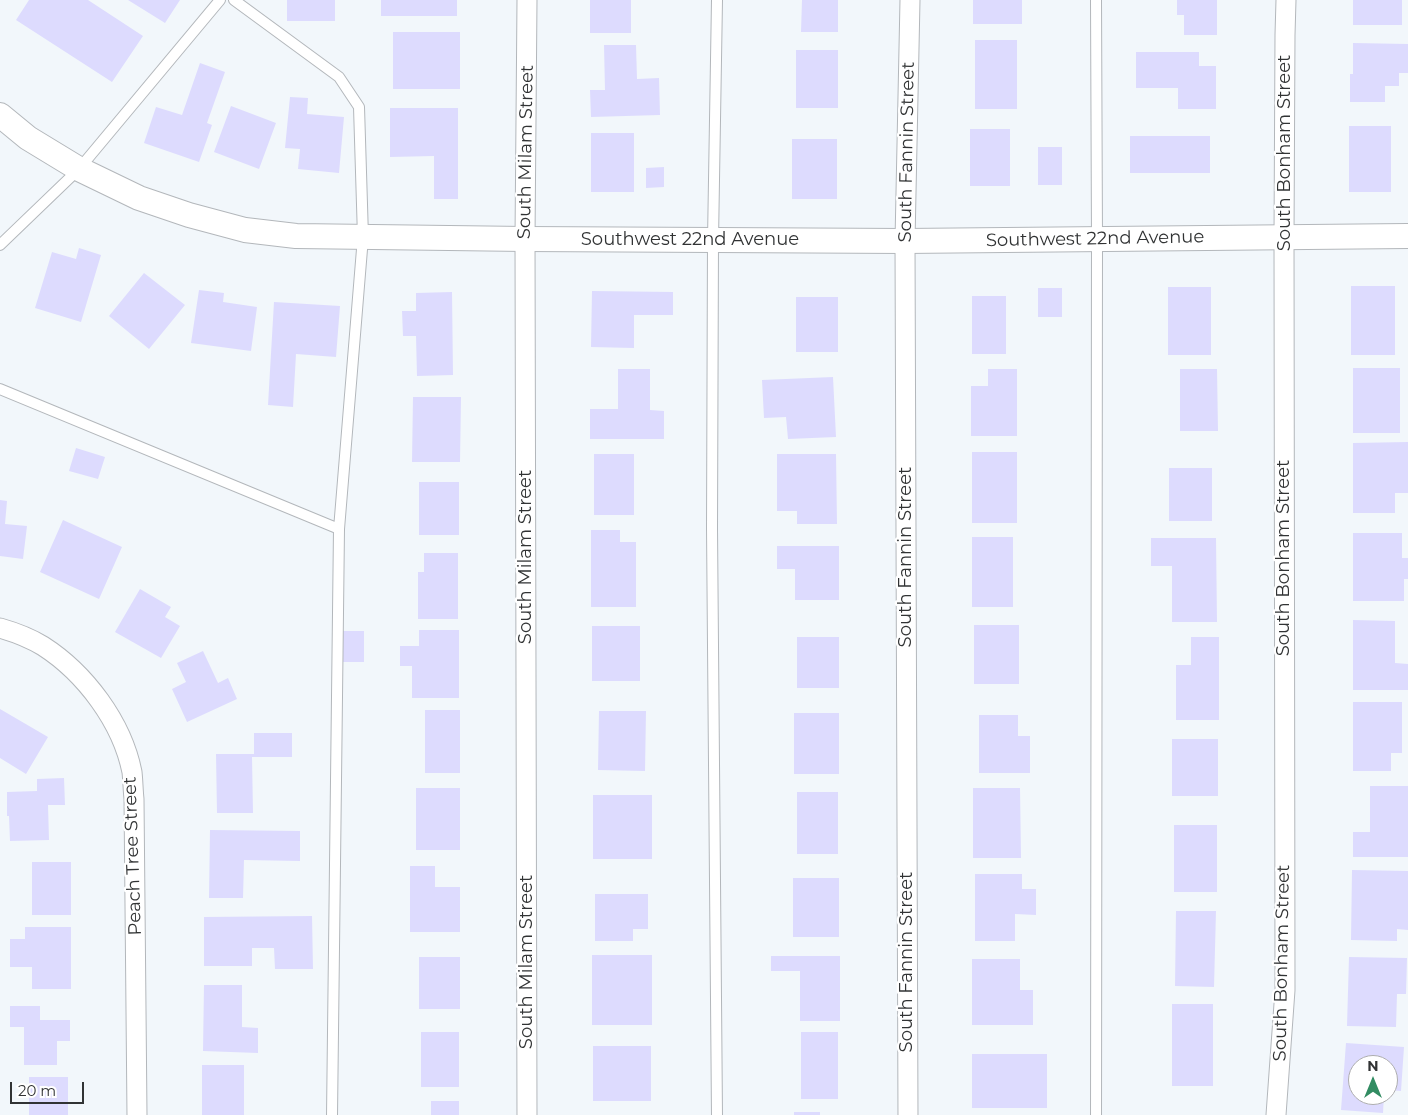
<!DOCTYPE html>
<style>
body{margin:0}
#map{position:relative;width:1408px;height:1115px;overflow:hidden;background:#f2f7fb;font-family:Montserrat,sans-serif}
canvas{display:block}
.north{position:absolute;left:1348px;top:1055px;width:50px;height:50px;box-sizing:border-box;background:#fff;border:1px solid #adadae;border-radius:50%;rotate:0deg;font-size:14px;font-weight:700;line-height:20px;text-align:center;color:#313334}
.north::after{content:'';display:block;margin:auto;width:18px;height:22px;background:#328c62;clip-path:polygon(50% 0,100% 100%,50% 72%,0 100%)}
.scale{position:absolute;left:10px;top:1082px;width:74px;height:22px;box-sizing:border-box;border:2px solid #313334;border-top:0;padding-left:6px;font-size:15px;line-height:18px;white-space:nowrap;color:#313334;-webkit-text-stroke:4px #fff;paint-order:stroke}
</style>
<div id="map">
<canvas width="1408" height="1115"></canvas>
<div class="north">N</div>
<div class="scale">20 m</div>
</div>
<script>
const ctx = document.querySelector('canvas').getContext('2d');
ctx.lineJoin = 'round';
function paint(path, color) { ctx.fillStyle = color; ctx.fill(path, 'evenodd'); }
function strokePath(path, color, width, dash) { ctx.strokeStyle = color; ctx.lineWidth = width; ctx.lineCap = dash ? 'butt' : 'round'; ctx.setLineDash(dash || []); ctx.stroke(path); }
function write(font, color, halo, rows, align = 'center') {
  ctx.font = font + ' Montserrat,sans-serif'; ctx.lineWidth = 4.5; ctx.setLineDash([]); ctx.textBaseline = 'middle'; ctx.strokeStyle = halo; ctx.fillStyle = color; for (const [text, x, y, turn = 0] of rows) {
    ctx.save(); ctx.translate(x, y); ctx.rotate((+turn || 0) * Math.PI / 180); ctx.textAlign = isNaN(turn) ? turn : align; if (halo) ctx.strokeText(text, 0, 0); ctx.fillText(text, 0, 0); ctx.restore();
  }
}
const building = new Path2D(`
 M29 0H88L143 36 112 82 16 20Z
 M128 0H180L165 23Z
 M287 0H335V21H287Z
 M381 0H457V16H381Z
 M590 0H631V33H590Z
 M802 0H838V32H801Z
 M973 0H1022V24H973Z
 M1177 0H1217V35H1184V15H1177Z
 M1353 0H1402V25H1353Z
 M393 32H460V89H393Z
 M975 40H1017V109H975Z
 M1353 43 1408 44V73H1399V86H1385V102H1350V74H1353Z
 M604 45H636L637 79 659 78 660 115 591 117 590 90H605Z
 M796 50H838V108H796Z
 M1136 52H1199V66H1216V109H1178V88H1136Z
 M200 63 225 72 207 123 212 125 199 162 144 143 156 107 182 115Z
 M290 97 308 98 307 114 344 117 339 173 298 169 300 149 285 148Z
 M231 106 276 123 259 169 214 152Z
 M390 108H458V199H434V156L390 157Z
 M1349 126H1391V192H1349Z
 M970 129H1010V186H970Z
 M591 133H634V192H591Z
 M1130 136H1210V173H1130Z
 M792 139H837V199H792Z
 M1038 147H1062V185H1038Z
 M664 167V187L646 188V168Z
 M79 248 101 255 81 322 35 308 52 252 76 259Z
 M144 273 185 305 149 349 109 316Z
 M1351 286H1395V355H1351Z
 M1168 287H1211V355H1168Z
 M1038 288H1062V317H1038Z
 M199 290 224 293 223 302 257 307 251 351 191 343Z
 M592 291 673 292V315H634V348L591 347Z
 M452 292 453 375 417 376 416 336H403L402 311H416V293Z
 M972 296H1006V354H972Z
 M796 297H838V352H796Z
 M274 302 340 306 336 357 296 354 293 407 268 405Z
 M1353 368H1400V433H1353Z
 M618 369H650V410L664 411V439H590V409H618Z
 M988 369H1017V436H971V386H988Z
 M1180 369H1217L1218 431H1180Z
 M833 377 836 437 788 439 786 417 764 418 762 380Z
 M413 397H461L460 462H412Z
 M1408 442V493H1395V513H1353V443Z
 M76 448 105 457 98 479 69 471Z
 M972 452H1017V523H972Z
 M594 454H634V515H594Z
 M777 454H836L837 524H797V511H777Z
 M1169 468H1212V521H1169Z
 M419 482H459V535H419Z
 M0 500 7 501 5 524 27 526 23 559 0 556Z
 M63 520 122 547 99 599 40 572Z
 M591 530H620V542H636V607H591Z
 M1353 533H1402V558H1408V579H1404V601H1353Z
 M972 537H1013V607H972Z
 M1151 538H1216L1217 622H1172V566H1151Z
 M777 546H839V600H795V569H777Z
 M424 553H458V619H418V572H424Z
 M140 589 171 607 165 617 180 626 161 658 115 632Z
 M1353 620 1395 621V663L1408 664V690H1353Z
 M974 625H1019V684H974Z
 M592 626H640V681H592Z
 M419 630H459V698H412V666H400V646H419Z
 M342 631H364V662H342Z
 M797 637H839V688H797Z
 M1191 637H1219V720H1176V665H1191Z
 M203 651 218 683 228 678 237 699 187 722 172 689 186 682 177 663Z
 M1353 702H1402V753H1391V771H1353Z
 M0 709 48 737 26 774 0 758Z
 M425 710H460V773H425Z
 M599 711H646L645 771 598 770Z
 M794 713H839V774H794Z
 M979 715H1018V736H1030V773H979Z
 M254 733H292V757H252L253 813H217L216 754H254Z
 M1172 739H1218V796H1172Z
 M64 778 65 805H48L49 840 10 841 9 816H7V792L37 791V779Z
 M1370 786H1408V857H1353V832H1370Z
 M416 788H460V850H416Z
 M973 788H1020L1021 858H973Z
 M797 792H838V854H797Z
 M593 795H652V859H593Z
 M1174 825H1217V892H1174Z
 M210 830 300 831V861L244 860 243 898H209Z
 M32 862H71V915H32Z
 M410 866H435V887H460V932H410Z
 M1352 870 1408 871V930L1397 929V941L1351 940Z
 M975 874H1022V889H1036V915L1015 914V941H975Z
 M793 878H839V937H793Z
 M595 894H648V929H633V941H595Z
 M1176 911H1216L1214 987 1175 986Z
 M312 916 313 969H275L274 948H252V966H204V917Z
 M25 927H71V989H32V967H10V939H25Z
 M592 955H652V1025H592Z
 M771 956H840V1021H800V971H771Z
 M419 957H460V1009H419Z
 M1349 957 1407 958 1406 994H1397L1396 1027 1347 1026Z
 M972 959H1020V990H1033V1025H972Z
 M204 985H242V1027L258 1028V1053L203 1051Z
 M1172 1004H1213V1086H1172Z
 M10 1006H40V1020H70V1041H57V1065H24V1027H10Z
 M421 1032H459V1087H421Z
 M801 1032H838V1099H801Z
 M1346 1043 1404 1047 1401 1091 1388 1090V1065H1358V1095H1384L1383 1113 1341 1110Z
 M593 1046H651V1101H593Z
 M972 1054H1047V1108H972Z
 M202 1065H244V1115H202Z
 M29 1077H68V1115H29Z
 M431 1101H459V1115H431Z
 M794 1112H820V1115H794Z`);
const service = new Path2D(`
 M234 0 339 77 359 107 363 237 339 529 332 1115
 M717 0 713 240 712 528 717 1115
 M1096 0 1097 240 1096 1115
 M0 245 79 169 220 0
 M0 389 339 529`);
const minor = new Path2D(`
 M0 628C14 632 30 638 43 646 85 673 122 722 132 772 133 781 133 790 134 799L137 1115
 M527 1115 525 239 527 0
 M908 1115 905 241 910 0
 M1276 1115 1285 990 1284 237 1285 35 1286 0`);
const tertiary = new Path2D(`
 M0 115 28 138 79 169 139 198 189 215 245 230 296 236 525 239 905 241 1408 236`);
const streetNames = [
 ["South Milam Street",526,152,-89],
 ["South Fannin Street",907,152,-89],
 ["South Bonham Street",1285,153,-90],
 ["Southwest 22nd Avenue",1095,239,-1],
 ["Southwest 22nd Avenue",690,240],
 ["South Milam Street",526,557,-90],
 ["South Fannin Street",906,557,-90],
 ["South Bonham Street",1284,558,-90],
 ["Peach Tree Street",133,856,-92],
 ["South Milam Street",527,962,-90],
 ["South Fannin Street",907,962,-90],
 ["South Bonham Street",1282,963,-89]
];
paint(building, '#dddbfe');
strokePath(service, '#b3b7bb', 12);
strokePath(minor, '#b3b7bb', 21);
strokePath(tertiary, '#b3b7bb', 26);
strokePath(service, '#fff', 10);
strokePath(minor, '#fff', 19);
strokePath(tertiary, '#fff', 24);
write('18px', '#313334', '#fff', streetNames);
</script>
